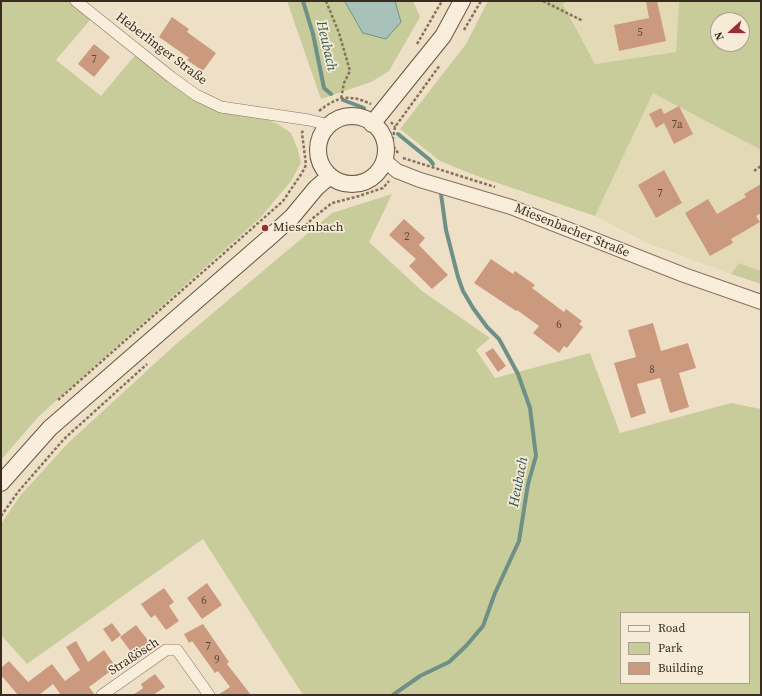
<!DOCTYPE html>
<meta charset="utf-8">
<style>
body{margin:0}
#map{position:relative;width:762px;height:696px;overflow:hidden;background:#eee0c7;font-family:"Source Serif 4",serif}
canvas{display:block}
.frame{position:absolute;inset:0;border:2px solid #3a2b20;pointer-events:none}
.legend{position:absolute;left:620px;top:612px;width:130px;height:72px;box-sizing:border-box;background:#f5ebd7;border:1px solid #aa9e8e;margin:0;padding:5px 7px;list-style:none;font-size:12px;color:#3a2b20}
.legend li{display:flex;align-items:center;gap:8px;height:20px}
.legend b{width:20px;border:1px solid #aa9e8e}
.north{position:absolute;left:710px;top:12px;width:40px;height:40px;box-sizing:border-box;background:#f5ebd7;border:1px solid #aa9e8e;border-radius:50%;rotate:249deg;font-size:11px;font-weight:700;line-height:16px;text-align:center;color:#3a2b20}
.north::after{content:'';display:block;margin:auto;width:14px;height:18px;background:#972e34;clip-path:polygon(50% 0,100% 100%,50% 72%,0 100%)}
</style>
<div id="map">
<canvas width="762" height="696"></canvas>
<div class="frame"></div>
<ul class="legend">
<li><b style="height:5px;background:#f8eedb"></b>Road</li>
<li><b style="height:11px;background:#c8cc9b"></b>Park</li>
<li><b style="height:11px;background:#cb9a7e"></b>Building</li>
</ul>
<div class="north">N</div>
</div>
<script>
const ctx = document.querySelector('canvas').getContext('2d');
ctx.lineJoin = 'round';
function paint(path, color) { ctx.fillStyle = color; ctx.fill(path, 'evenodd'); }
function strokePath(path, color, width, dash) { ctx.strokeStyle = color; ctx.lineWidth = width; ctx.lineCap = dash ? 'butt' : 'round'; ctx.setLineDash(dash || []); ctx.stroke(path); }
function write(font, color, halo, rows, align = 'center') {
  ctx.font = font + ' "Source Serif 4",serif'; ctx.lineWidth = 3.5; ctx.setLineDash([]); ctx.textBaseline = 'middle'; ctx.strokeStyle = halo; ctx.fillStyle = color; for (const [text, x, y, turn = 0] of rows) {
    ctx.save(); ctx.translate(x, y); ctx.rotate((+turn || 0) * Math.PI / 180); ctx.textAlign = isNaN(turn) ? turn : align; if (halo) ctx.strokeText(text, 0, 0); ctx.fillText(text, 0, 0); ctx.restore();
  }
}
const farmland = new Path2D(`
 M567 1H679L676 52 595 64 563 3Z
 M653 92 761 150V271L739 263 731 274 647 243 595 216Z`);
const green = new Path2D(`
 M1 1H68L91 19 56 60 101 96 136 54 169 81 278 124 291 133 298 150 301 163 291 181 261 217 39 416 1 460Z
 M287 1H345L363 33 401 22 395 1H413L420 17 389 71 371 82 321 99Z
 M488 1H567L563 4 595 64 676 52 679 1H761V150L653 93 595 216 477 176 440 161 400 129 466 44ZM718 20H742V44H718Z
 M392 194 369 242 422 291 490 338 476 350 495 378 590 353 620 433 731 403 761 409V695H303L203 539 27 664 1 635V524L20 496 68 443 176 344 332 213ZM621 613H749V683H621Z
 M739 263 761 271V284L731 274Z`);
const water = new Path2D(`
 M345 1H395L401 22 386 39 363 33Z`);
const stream = new Path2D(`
 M303 1 313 34 324 88 331 94
 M343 100 364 108
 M398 134 430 160 433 164
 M393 695 420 676 449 662 466 646 483 626 495 593 519 541 528 484 536 456 530 408 518 374 499 339 487 327 473 308 463 291 458 277 446 230 441 194`);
const building = new Path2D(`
 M646 1H657L666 41 619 51 614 25 649 18Z
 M172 17 189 29 187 32 216 53 203 71 187 60 189 58 159 37Z
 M94 44 110 57 94 77 78 64Z
 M679 106 693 134 674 144 664 123 656 128 649 114 661 108 664 114Z
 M664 170 682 203 656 218 638 185Z
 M761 184V213L756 216 760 222 731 239 733 243 710 256 685 213 708 199 717 214 746 197 744 194Z
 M404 219 425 238 419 245 448 275 432 289 409 266 416 259 389 235Z
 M491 259 513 274 515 271 535 285 532 288 564 312 566 309 582 321 579 324 583 327 567 348 564 346 559 353 533 333 539 326 517 310 516 311 474 283Z
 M653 323 661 351 688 343 696 368 679 373 689 407 670 413 660 378 637 384 646 413 631 418 614 363 636 357 628 330Z
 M493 348 506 366 498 372 485 353Z
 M207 583 222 605 202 619 187 598Z
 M164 588 174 602 169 606 179 621 166 630 155 615 151 618 141 604Z
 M112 623 121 635 112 642 103 629Z
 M203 624 229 662 227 664 251 695H218L230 687 218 671 215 673 192 641 189 643 184 634Z
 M136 625 150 643 134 656 120 637Z
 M76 641 88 662 104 650 116 667 89 687 95 695H61L53 684 39 695H18L1 675V668L9 661 28 682 52 664 65 681 80 670 66 647Z
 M155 674 165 687 153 695H133L143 688 141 684Z`);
const path = new Path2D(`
 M326 1 339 33 350 71 344 83 341 99
 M543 1 583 21
 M464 30 481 1
 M417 44 442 1
 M319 111C338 96 349 94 371 104
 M391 122 395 127
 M398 153 392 144 395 127 440 65
 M403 158 495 187
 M754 171 761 166
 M302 229 313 218 332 203 359 196 383 188 389 181
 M58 400 283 201 302 173 306 165 302 133 303 130
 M1 516 18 492 64 439 147 364`);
const minor = new Path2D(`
 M76 1 171 77 196 95 221 107 309 120 329 125
 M102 695 166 650H177L209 695`);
const tertiary = new Path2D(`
 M384 160 397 171 420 180 511 207 684 275 761 302`);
const secondary = new Path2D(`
 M318 150a34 34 0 1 1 68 0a34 34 0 1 1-68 0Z
 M372 124 443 36 462 1
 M1 483 50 428 271 236 292 217 316 188 330 176`);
const markers = [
 [265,228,4,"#972e34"]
];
const numberNames = [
 ["5",640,33],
 ["7",94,60],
 ["7a",677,125],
 ["7",660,194],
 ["2",407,237],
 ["6",559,325],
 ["8",652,370],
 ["6",204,601],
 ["7",208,647],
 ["9",217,660]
];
const streetNames = [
 ["Heberlinger Straße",161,49,37],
 ["Miesenbacher Straße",572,231,22],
 ["Straßösch",134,657,-33]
];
const poiNames = [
 ["Miesenbach",273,228]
];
const waterNames = [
 ["Heubach",326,46,77],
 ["Heubach",519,482,-79]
];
paint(farmland, '#e3d9b5');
paint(green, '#c8cc9b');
paint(water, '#a8c2b9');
strokePath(water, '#6f9086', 1);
strokePath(stream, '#6f9086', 4);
paint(building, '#cb9a7e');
strokePath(minor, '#89725d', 12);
strokePath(tertiary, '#89725d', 16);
strokePath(secondary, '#6b5340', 18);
strokePath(path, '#89725d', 2.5, [3, 2]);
strokePath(minor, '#f8eedb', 11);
strokePath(tertiary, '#f8eedb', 14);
strokePath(secondary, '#f8eedb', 16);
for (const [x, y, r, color] of markers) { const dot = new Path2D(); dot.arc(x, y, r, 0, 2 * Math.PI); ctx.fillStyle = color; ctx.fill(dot); strokePath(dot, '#f5ebd7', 1.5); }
write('11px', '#5e4738', null, numberNames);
write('13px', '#3a2b20', '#f5ebd7', streetNames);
write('13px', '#3a2b20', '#f5ebd7', poiNames, 'left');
write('italic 14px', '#305954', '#f5ebd7', waterNames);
</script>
